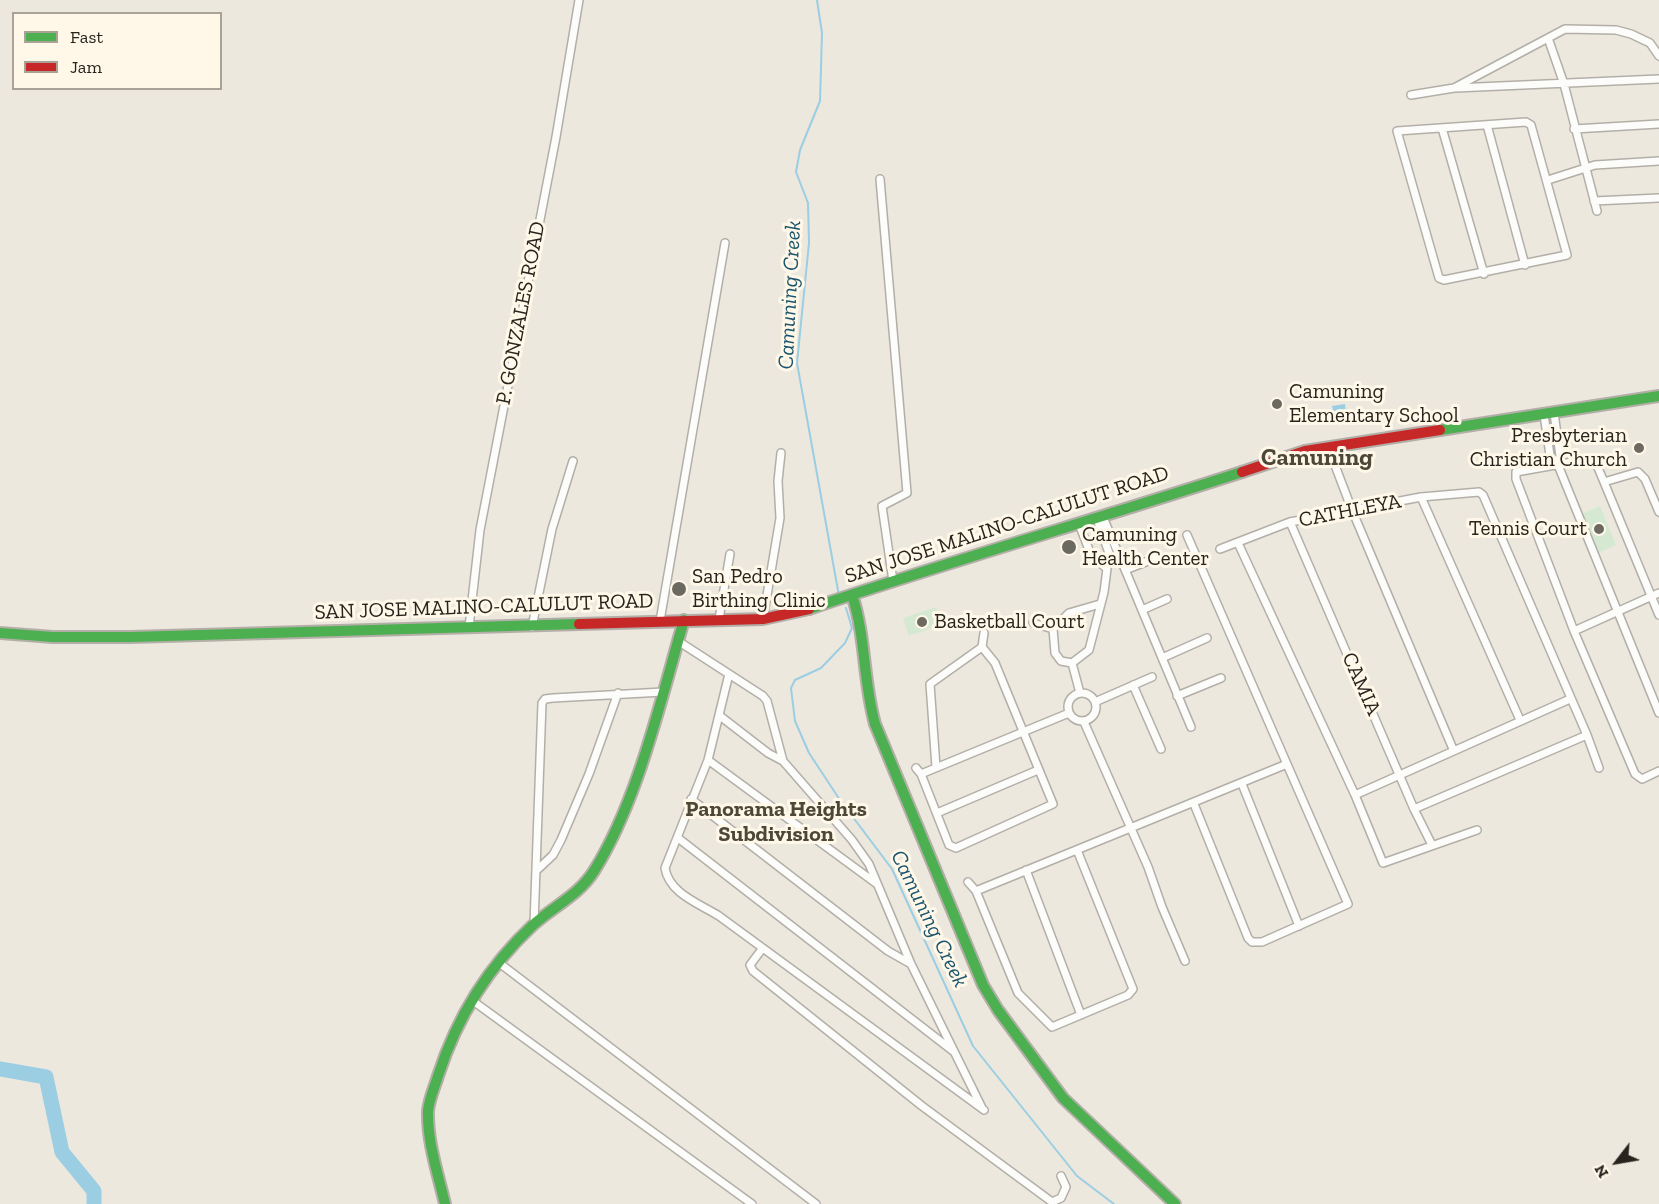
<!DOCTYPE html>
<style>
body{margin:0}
#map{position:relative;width:1659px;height:1204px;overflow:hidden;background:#ede8de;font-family:"Zilla Slab",serif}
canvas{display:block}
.legend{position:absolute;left:12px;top:12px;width:210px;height:78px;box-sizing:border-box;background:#fff8e9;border:2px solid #a9a397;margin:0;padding:8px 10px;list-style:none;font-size:18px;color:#27241d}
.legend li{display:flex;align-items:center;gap:12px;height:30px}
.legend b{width:30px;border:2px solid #a9a397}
.north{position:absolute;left:1587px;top:1132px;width:60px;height:60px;-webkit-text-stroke:4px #fff8e9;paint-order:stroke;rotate:239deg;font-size:16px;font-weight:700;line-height:24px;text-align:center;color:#27241d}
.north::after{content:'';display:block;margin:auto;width:21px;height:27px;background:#27241d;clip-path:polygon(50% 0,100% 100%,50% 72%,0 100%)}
</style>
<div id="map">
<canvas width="1659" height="1204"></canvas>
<ul class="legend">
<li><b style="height:8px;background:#4caf50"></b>Fast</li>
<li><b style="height:8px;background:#c62828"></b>Jam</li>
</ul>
<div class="north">N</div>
</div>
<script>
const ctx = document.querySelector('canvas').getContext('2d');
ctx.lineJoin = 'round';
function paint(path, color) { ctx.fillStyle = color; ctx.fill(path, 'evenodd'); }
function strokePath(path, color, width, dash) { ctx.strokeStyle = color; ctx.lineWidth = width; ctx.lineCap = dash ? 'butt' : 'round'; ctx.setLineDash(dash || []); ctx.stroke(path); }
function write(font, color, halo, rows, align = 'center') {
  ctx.font = font + ' "Zilla Slab",serif'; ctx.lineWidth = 6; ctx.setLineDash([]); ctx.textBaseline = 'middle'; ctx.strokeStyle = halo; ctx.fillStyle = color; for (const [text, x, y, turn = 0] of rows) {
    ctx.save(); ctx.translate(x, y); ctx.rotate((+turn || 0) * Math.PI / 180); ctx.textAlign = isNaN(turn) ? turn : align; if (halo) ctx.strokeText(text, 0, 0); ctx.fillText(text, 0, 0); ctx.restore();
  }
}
const green = new Path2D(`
 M1600 506 1616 545 1598 553 1581 514Z
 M936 607 941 625 909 636 903 618Z`);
const water = new Path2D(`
 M1345 404 1347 422 1335 424 1332 406Z`);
const stream = new Path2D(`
 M817 0 822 33 820 101 800 150 796 172 808 203 809 243 797 363 839 596
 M846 608 852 628 845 643 821 668 795 680 791 688 795 721 809 753 840 800 892 869 973 1046 1077 1176 1114 1204`);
const river = new Path2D(`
 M0 1069 46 1077 62 1152 94 1191V1204`);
const street = new Path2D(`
 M1548 38 1564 84 1597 211
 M1455 88 1659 79
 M1411 95 1454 88 1565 29 1616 30 1631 34 1650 43 1659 56
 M1526 122 1531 125 1567 255 1444 280 1439 278 1397 131Z
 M1487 125 1525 265
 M1442 128 1484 274
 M1574 129 1659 124
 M880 179 907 493 882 506 893 581
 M1548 180 1595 165 1659 161
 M1594 201 1659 198
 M1554 413 1560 456 1558 465
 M1544 415 1550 455 1558 465 1659 713
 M1328 447 1352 510 1453 749
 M1604 482 1659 615
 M1421 497 1520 720
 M1659 512 1645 479 1638 472 1604 482 1596 463 1589 459 1516 472V479L1574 631 1635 774 1642 779 1659 771
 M1103 517 1191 727
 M1290 522 1414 809 1432 845
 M1079 524 1091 555 1105 567
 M1187 535 1348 904 1262 942H1252L1248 938 1194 804
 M1238 543 1355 795 1383 863 1477 830
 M1220 549 1290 522 1421 497 1479 492 1483 495 1587 735 1599 768
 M1125 570 1156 558
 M1142 610 1167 599
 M719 619 730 554
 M763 619 780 518 778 481 781 453
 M660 621 725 243
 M1033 623 1053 629
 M469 627 480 530 556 137 579 0
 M532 627 552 529 573 461
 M1574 631 1659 593
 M678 641 763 696 767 701 783 761 852 840 869 864 911 964 982 1108
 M1162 658 1207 638
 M1072 663 1061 661 1055 653 1053 629 1069 613 1100 604
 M729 674 708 760 665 868C669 893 698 903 719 916L984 1110
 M1133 685 1161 749
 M1080 693 1072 663 1089 650 1104 592 1109 553 1097 519
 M1068 707a14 14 0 1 1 28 0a14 14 0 1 1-28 0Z
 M1177 696 1221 678
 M1095 702 1152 677
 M720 716 768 753 783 761
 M1084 722 1148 867 1162 907 1185 961
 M708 760 877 884
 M936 767 930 684 982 647 984 633
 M916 768 921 774 1069 713
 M921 774 949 845 956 848 1053 804 995 663 982 647
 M1242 784 1299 926
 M1355 795 1570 699
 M691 799 888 951 911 964
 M1414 809 1587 735
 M937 813 1038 770
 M678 838 953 1051
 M537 870 553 855 561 840 589 774 618 693
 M1026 870 1081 1015
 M968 882 976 891 1018 993 1052 1027 1128 995 1133 989 1077 850
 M976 891 1287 764
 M534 924 542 703 545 699 553 698 663 692
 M762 949 750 965 753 971 922 1106 1052 1202 1061 1198 1066 1187 1061 1176
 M498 962 816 1204
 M473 1001 752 1204`);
const fast = new Path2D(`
 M1440 430 1659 396
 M852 595C866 637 863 681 875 724L983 985 998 1010 1063 1098 1175 1204
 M809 609C953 560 1098 519 1242 472
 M0 633 53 637H131L579 624
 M445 1204C438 1174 427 1141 428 1111 429 1099 435 1086 438 1076 457 1017 488 967 533 925 554 906 579 895 594 871 638 801 661 699 684 620`);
const jam = new Path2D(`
 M1242 472 1305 451 1440 430
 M579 624 763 619 809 609`);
const markers = [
 [1277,404,6,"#6c6961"],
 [1639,448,6,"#6c6961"],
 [1599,529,6,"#6c6961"],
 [1069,547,8,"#6c6961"],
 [679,589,8,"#6c6961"],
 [922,622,6,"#6c6961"]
];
const streetNames = [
 ["P. GONZALES ROAD",521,313,-79],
 ["CATHLEYA",1350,511,-11],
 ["SAN JOSE MALINO-CALULUT ROAD",1007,525,-18],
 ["SAN JOSE MALINO-CALULUT ROAD",484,607,-2],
 ["CAMIA",1361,684,66]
];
const poiNames = [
 ["Camuning",1289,392],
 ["Elementary School",1289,416],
 ["Presbyterian",1627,436,"right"],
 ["Christian Church",1627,460,"right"],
 ["Tennis Court",1587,529,"right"],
 ["Camuning",1082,535],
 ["Health Center",1082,559],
 ["San Pedro",692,577],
 ["Birthing Clinic",692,601],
 ["Basketball Court",934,622]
];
const waterNames = [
 ["Camuning Creek",790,295,-87],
 ["Camuning Creek",929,919,64]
];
const neighbourhoodNames = [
 ["Panorama Heights",776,810],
 ["Subdivision",776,835]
];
const quarterNames = [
 ["Camuning",1317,458]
];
paint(green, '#d5e9d2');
paint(water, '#9bcde3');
strokePath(stream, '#9bcde3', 2);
strokePath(river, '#9bcde3', 15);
strokePath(street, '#b3afa8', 10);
strokePath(fast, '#b3afa8', 14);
strokePath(jam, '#b3afa8', 14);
strokePath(street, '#fcfcfa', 7);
strokePath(fast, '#4caf50', 10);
strokePath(jam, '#c62828', 10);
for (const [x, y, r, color] of markers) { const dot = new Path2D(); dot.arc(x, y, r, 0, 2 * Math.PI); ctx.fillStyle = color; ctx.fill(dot); strokePath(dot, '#fff8e9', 2); }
write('21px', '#27241d', '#fff8e9', streetNames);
write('21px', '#27241d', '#fff8e9', poiNames, 'left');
write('italic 22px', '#1b546d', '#fff8e9', waterNames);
write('bold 22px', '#4d4737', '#fff8e9', neighbourhoodNames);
write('bold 24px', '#4d4737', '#fff8e9', quarterNames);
</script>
